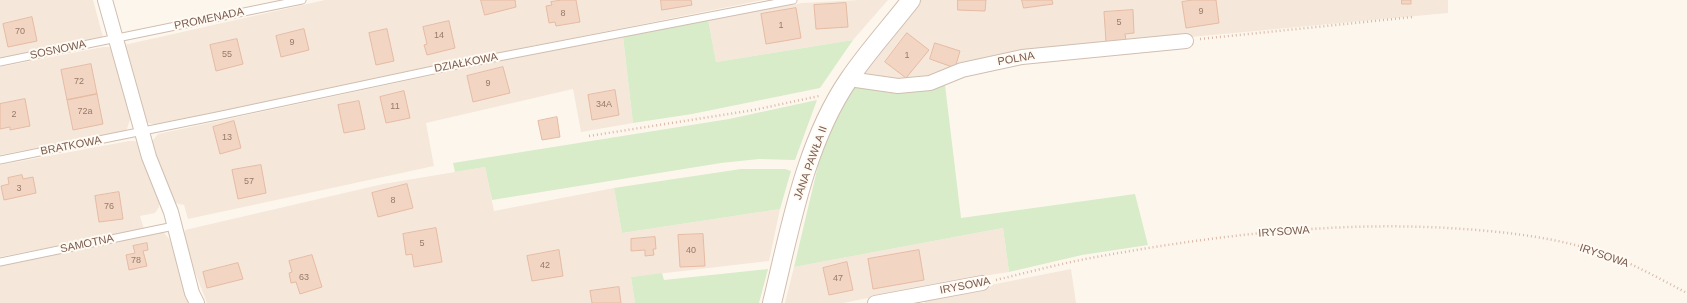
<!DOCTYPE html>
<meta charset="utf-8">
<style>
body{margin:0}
canvas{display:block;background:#fdf6ec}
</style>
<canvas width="1687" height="303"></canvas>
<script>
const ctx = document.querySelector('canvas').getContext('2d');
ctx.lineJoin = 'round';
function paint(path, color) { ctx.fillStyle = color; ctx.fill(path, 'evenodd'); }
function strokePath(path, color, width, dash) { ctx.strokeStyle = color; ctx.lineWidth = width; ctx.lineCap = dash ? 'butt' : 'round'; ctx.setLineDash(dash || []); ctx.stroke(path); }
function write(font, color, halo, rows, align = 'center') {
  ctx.font = font + ' Helvetica,sans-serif'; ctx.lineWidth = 4; ctx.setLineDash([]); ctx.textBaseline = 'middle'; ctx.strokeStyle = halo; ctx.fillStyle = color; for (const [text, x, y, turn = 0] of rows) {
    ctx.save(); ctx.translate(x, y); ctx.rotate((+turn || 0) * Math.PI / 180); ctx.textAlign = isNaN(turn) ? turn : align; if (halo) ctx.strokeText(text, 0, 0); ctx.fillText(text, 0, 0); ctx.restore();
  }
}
const residential = new Path2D(`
 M0 0H93L103 37 0 58Z
 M325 0H763L408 71 157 125 148 123 143 116 124 45Z
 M860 0H888L853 40 716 62 708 19 802 3Z
 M921 0H1448V13L1020 53 929 79 900 82 862 77 875 53Z
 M623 37 633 123 581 132 573 89 426 123 434 166 188 219 184 205 174 203 153 148V140L158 134 550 50Z
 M103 47H110L114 53 131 117 127 129 124 132 0 155V67Z
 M129 141H135L139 144 159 200V207L155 213 140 216 144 229 0 257V165Z
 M485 167 494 211 614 188 622 233 780 209 769 261 631 277 635 303H207L191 262 184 238 185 230 383 184Z
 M1003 228 1009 272 964 279 843 303H785L794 267Z
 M158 233H164L170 240 189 303H0V266Z
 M1071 269 1076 303H925V298Z`);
const green = new Path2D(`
 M708 19 716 62 853 40 820 88 692 114 633 123 623 37Z
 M854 83 902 90 945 85 961 218 1135 194 1148 245 1082 255 1009 272 1003 228 794 267 822 149 842 106Z
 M817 100 795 160 759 159 721 163 492 200 485 167 455 172 453 163 729 119Z
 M741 169H785L791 171 780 209 622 233 614 188Z
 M768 269 759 303H635L631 277 662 273 664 280Z`);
const building = new Path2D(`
 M481 0H515L516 7 485 15Z
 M562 0H576L580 22 556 26 555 22 549 23 546 6 552 5 551 2Z
 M661 0H691L692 5 662 10Z
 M958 0H986L985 11 958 10Z
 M1022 0H1052L1053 4 1024 8Z
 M1193 0H1216L1219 23 1186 28 1182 2Z
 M1402 0H1411V4H1402Z
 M846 3 848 27 816 29 814 5Z
 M796 8 801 38 766 44 761 14Z
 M1133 10 1134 33 1125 34 1126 41 1106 42 1104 12Z
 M32 17 37 41 8 47 3 24Z
 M449 21 455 48 427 55 424 45 427 44 423 27Z
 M304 29 309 50 281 57 276 36Z
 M387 29 394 61 376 65 369 33Z
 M907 33 929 50 906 78 885 62Z
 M237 39 243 64 216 71 210 45Z
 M935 43 960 51 955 68 930 59Z
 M91 64 97 94 67 100 61 70Z
 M503 67 510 93 473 102 467 76Z
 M615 90 619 115 592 120 588 95Z
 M404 91 410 118 386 123 380 97Z
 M97 94 103 124 73 130 67 100Z
 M25 99 30 126 10 130V127L0 129V104Z
 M359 101 365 129 344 133 338 105Z
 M557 117 560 137 542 140 538 121Z
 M234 121 241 148 220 154 213 127Z
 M261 165 266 193 238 199 232 170Z
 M22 175 23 179 33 177 36 193 4 200 1 186 9 184 8 178Z
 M407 184 413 208 378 217 372 193Z
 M119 192 123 219 99 222 95 196Z
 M436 228 442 262 414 267 412 254 406 255 403 234Z
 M703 234 705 266 680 267 678 235Z
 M655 237 656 249H653L654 255 645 256V250L631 251V239Z
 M147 243 148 250 143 251 147 266 129 270 126 255 135 253 133 246Z
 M559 250 563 276 532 281 527 256Z
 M919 250 924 280 873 289 868 259Z
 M312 255 322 287 300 294 296 282 291 283 289 273 292 272 289 261Z
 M847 262 853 290 829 295 823 268Z
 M238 263 243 279 207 288 203 272Z
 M619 287 621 303H592L590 291Z`);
const path = new Path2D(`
 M1200 39 1413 17
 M589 136 754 110 819 96
 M996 280C1029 272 1063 263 1096 257 1217 235 1341 220 1464 229 1506 232 1549 237 1590 249 1624 258 1656 277 1687 293`);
const service = new Path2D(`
 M0 62 302 0
 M0 160 222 115 457 65 793 0
 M0 262 174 226`);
const minor = new Path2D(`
 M105 0 149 157 171 212 192 293 197 303
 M849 79 898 86 930 83 962 70 1022 57 1186 41
 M875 303 982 283`);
const tertiary = new Path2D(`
 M772 303C790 229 805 143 849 79 868 51 891 26 911 0`);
const numberNames = [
 ["9",1201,12],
 ["8",563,14],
 ["5",1119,23],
 ["1",781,26],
 ["70",20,32],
 ["14",439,36],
 ["9",292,43],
 ["55",227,55],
 ["1",907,56],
 ["72",79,82],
 ["9",488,84],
 ["34A",604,105],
 ["11",395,107],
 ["72a",85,112],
 ["2",14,115],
 ["13",227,138],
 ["57",249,182],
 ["3",19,189],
 ["8",393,201],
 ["76",109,207],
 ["5",422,244],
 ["40",691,251],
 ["78",136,261],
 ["42",545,266],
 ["63",304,278],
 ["47",838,279]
];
const streetNames = [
 ["PROMENADA",209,19,-12],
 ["SOSNOWA",58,50,-12],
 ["POLNA",1016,59,-10],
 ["DZIAŁKOWA",466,63,-11],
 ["BRATKOWA",71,146,-11],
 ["JANA PAWŁA II",811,163,-70],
 ["IRYSOWA",1284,232,-4],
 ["SAMOTNA",87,244,-12],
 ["IRYSOWA",1604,256,19],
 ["IRYSOWA",965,286,-11]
];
paint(residential, '#f5e8da');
paint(green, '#d8ecc9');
paint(building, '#f3d5c3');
strokePath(building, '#e6bba3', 1);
strokePath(service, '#d1beb0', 9);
strokePath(minor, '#d1beb0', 16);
strokePath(tertiary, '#d1beb0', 20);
strokePath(path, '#d9b8a5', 2.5, [1, 3]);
strokePath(service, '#fff', 7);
strokePath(minor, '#fff', 14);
strokePath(tertiary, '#fff', 18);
write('9px', '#987a6a', null, numberNames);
write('11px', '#7a5c4d', '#fffaf3', streetNames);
</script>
